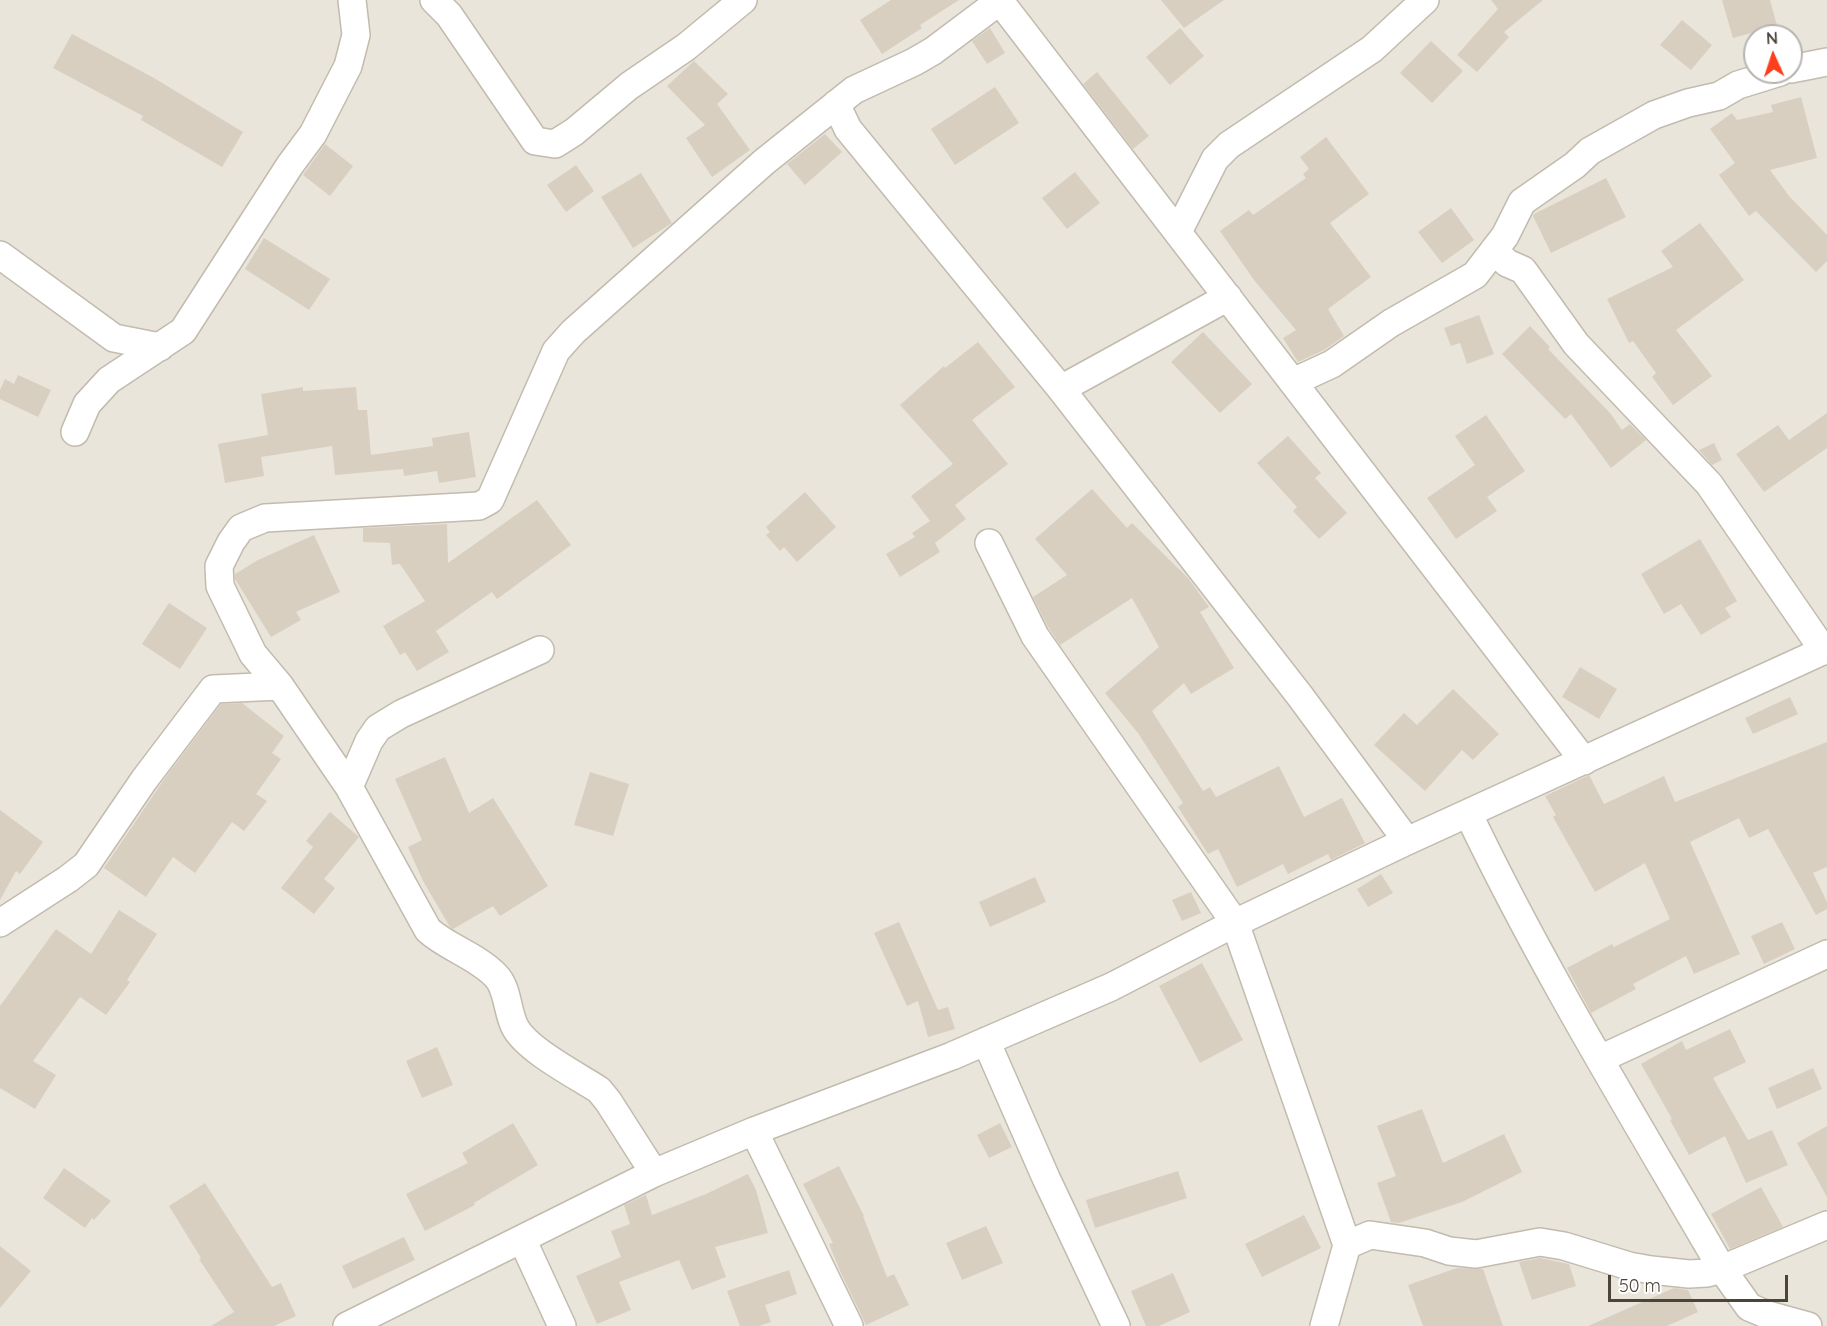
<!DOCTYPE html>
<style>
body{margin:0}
#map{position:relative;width:1827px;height:1326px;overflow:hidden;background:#f6f3ec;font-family:Quicksand,sans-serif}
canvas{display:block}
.north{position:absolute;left:1743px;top:24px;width:60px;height:60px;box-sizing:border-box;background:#fff;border:2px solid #b7b4b0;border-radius:50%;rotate:357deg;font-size:16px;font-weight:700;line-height:24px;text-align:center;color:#4b4439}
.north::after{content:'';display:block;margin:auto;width:21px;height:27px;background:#fc3f1d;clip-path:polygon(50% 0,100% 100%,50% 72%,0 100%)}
.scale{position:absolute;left:1608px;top:1275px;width:180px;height:27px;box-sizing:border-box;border:3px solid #4b4439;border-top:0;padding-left:8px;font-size:18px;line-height:21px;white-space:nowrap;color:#4b4439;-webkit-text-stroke:4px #fff;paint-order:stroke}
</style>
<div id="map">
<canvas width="1827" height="1326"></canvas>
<div class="north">N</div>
<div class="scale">50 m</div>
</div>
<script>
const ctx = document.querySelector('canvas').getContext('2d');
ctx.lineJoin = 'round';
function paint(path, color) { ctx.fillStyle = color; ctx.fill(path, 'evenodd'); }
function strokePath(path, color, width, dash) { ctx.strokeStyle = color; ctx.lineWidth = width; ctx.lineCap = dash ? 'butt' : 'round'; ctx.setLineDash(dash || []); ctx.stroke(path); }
const residential = new Path2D(`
 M0 0H1827V1326H0ZM1755 36H1791V72H1755Z`);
const building = new Path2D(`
 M891 0H959L920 25 922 28 882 54 860 20Z
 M1161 0H1224L1184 28Z
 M1491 0H1543L1504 32 1509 37 1477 72 1457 55 1498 9Z
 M1722 0H1770L1777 26 1733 38Z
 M1682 20 1712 45 1691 70 1660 45Z
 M990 28 1005 53 987 64 972 41Z
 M1180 28 1204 56 1170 85 1146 57Z
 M72 34 154 78 243 132 222 167 141 120 143 116 53 68Z
 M1431 41 1463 71 1432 103 1400 73Z
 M694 61 728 94 717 104 750 150 712 177 686 138 705 125 667 86Z
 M1097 72 1149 136 1133 149 1083 84Z
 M995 87 1019 123 955 165 931 129Z
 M1801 97 1817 158 1770 170 1789 196 1827 235V261L1816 272 1756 211 1749 216 1719 175 1735 163 1710 129 1732 113 1737 120 1773 112 1771 105Z
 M825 134 842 152 805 185 787 164Z
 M1326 137 1369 194 1330 223 1371 277 1328 309 1344 336 1324 350 1298 362 1283 338 1296 330 1254 280 1220 231 1249 210 1253 215 1306 178 1303 174 1309 169 1300 157Z
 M325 144 353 166 330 196 303 175Z
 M576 165 594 191 566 212 547 185Z
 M1075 172 1100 203 1067 229 1042 198Z
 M641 173 672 223 633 248 601 197Z
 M1606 178 1626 217 1551 253 1533 216 1534 214Z
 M1451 208 1474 240 1442 263 1418 232Z
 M1700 223 1744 280 1676 330 1712 376 1673 405 1652 377 1656 373 1633 341 1629 343 1607 299 1673 267 1661 251Z
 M264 238 330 279 309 310 245 269Z
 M1479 315 1494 354 1467 364 1460 343 1451 346 1444 328Z
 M1530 326 1550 347 1548 349 1610 413 1622 430 1630 424 1646 440 1611 468 1571 414 1565 419 1502 354Z
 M1203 332 1252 384 1220 413 1171 362Z
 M978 342 1015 387 972 420 1008 464 955 505 966 519 935 543 940 552 900 577 886 554 915 537 912 533 930 521 911 496 953 464 900 405 944 366 945 368Z
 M18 375 51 390 38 417 0 399V390L5 379 14 384Z
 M303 387V391L356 387 358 410H367L371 455 433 446 432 438 469 432 476 477 439 483 437 471 404 476 403 469 335 475 332 446 261 457 264 476 225 483 218 444 268 435 261 394Z
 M1827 413V448L1764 492 1736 454 1778 425 1789 440Z
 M1486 415 1525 471 1487 497 1497 511 1456 539 1427 498 1475 465 1455 436Z
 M1288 436 1321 473 1315 478 1347 513 1319 539 1293 511 1297 507 1257 463Z
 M1714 443 1722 460 1712 465 1699 450Z
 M1092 489 1127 528 1132 523 1188 578 1209 607 1200 612 1234 668 1191 694 1184 683 1152 711 1203 791 1210 787 1216 797 1279 766 1304 817 1342 798 1365 843 1331 860 1328 854 1288 874 1283 864 1237 887 1218 849 1208 854 1178 807 1183 803 1138 733 1105 693 1159 647 1132 598 1060 645 1047 625 1033 597 1067 575 1035 539Z
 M805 492 836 527 797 562 784 547 780 551 766 535 770 532 766 527Z
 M537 500 571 545 497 599 492 592 436 631 449 652 417 671 405 652 400 655 383 626 425 601 400 564 392 565 390 543 363 542V528L447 524 448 563Z
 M314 535 340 592 296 612 301 620 271 637 235 579V574L258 560Z
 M1700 539 1737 601 1725 608 1731 617 1701 635 1681 604 1664 614 1641 574Z
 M169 603 207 628 180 669 142 644Z
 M1580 667 1617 689 1599 719 1562 697Z
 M1453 689 1499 734 1473 760 1462 750 1425 791 1374 745 1404 713 1417 725Z
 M1790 697 1798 714 1753 734 1745 718Z
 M242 703 284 736 272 753 281 759 256 794 267 801 244 831 232 822 195 873 173 857 146 897 104 868 165 778 221 704Z
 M1827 742V867L1813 873 1827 902V909L1816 915 1768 829 1749 838 1739 818 1690 842 1740 954 1694 974 1686 956 1633 984 1636 989 1591 1013 1567 968 1612 944 1614 947 1670 919 1645 863 1595 892 1553 817 1556 815 1545 796 1589 775 1604 804 1664 776 1675 802Z
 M445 757 469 813 493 798 548 886 500 916 493 906 453 929 450 927 423 881 408 847 422 840 395 779Z
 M590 772 629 784 613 836 574 825Z
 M0 810 43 842 20 874 16 871 0 900Z
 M330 812 359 837 324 879 335 888 314 914 281 888 313 847 306 841Z
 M1381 874 1393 893 1368 907 1357 889Z
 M1035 877 1046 902 990 927 979 902Z
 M1191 892 1201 913 1182 921 1172 900Z
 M119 910 157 934 127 980 130 982 106 1015 80 997 33 1061 56 1075 35 1109 0 1088V1006L56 929 91 954Z
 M899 922 938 1010 948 1007 955 1029 928 1037 918 1001 907 1006 874 933Z
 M1782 922 1795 949 1764 964 1751 936Z
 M1202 963 1243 1040 1200 1063 1159 986Z
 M1730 1029 1746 1062 1713 1078 1748 1140 1772 1130 1788 1165 1746 1183 1725 1136 1689 1155 1670 1120 1672 1119 1641 1064 1682 1041 1686 1050Z
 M437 1047 453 1085 422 1098 406 1061Z
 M1813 1068 1822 1089 1777 1109 1768 1088Z
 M1422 1109 1443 1163 1504 1134 1522 1172 1462 1202 1399 1223 1391 1222 1377 1183 1396 1176 1377 1126Z
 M513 1123 538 1165 474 1203 475 1205 425 1231 406 1194 468 1163 462 1153Z
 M1000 1123 1012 1147 989 1158 977 1135Z
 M1827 1126V1197L1797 1143Z
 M839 1166 864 1216H863L887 1277 894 1274 909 1305 866 1325 841 1273 829 1244 833 1243 803 1184Z
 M64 1168 111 1201 94 1220 92 1218 85 1228 43 1198Z
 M1178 1171 1187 1198 1095 1228 1086 1200Z
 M748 1174 756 1190 768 1233 715 1247 726 1277 692 1290 679 1260 619 1282 631 1310 597 1324 576 1276 621 1257 611 1231 630 1224 624 1205 646 1195 652 1215 706 1194Z
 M205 1183 272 1287 281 1283 296 1316 274 1326H211L234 1312 199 1259 201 1258 169 1206Z
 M1761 1187 1783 1227 1730 1249 1711 1214Z
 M1304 1215 1321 1248 1262 1277 1245 1244Z
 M986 1226 1003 1263 962 1280 946 1243Z
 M404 1237 415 1260 353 1289 342 1266Z
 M0 1246 31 1271 0 1308Z
 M1540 1258 1569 1264 1576 1286 1532 1300 1519 1262Z
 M1457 1268 1483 1269 1503 1326H1423L1408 1285Z
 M789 1270 797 1294 765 1305 771 1322 759 1326H740L727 1291Z
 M1173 1273 1190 1312 1159 1326H1146L1131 1291Z
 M1674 1288 1688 1290 1698 1312 1667 1326H1588Z`);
const street = new Path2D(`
 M434 0 449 15 535 141 555 144 574 132 629 86 686 47 743 0
 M999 0 1584 761
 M1791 69 1827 62
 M836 104 848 129 1061 389 1300 696 1407 841
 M1178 232 1215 159 1229 145 1372 49 1425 0
 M1494 250 1507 263 1523 270 1576 344 1709 484 1824 651
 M0 255 114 338 160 347
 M1293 382 1332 364 1391 323 1475 275 1505 236 1522 202 1575 165 1590 151 1654 115 1688 103 1719 96 1738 85 1780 72
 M1061 389 1228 297
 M75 432 87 404 109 380 183 331 290 165 313 134 348 66 356 35 352 0
 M989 543 1035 636 1235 923 1347 1245 1324 1326
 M349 787 369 741 378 728 401 714 540 650
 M1468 813C1543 970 1635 1119 1722 1269L1827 1225
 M0 923 68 879 86 865 144 780 213 689 280 686
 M986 1041 1046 1178 1116 1326
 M1600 1059 1827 954
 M754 1131 849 1326
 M654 1173 608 1101 599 1090C576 1075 527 1050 515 1027 507 1012 508 988 496 976 477 956 448 948 428 930L349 787 280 686 253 654 220 586 219 566 231 542 241 528 265 518 479 506 490 500 556 351 573 332 764 162 854 90 914 62 933 51 1001 0
 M522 1239 562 1326
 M1347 1245 1370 1235 1425 1243 1449 1251 1476 1254 1540 1242 1564 1246 1629 1266 1651 1270 1689 1274 1707 1273 1722 1269 1749 1307 1768 1315 1808 1326
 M347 1326 654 1173 754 1131 952 1056 1111 987 1235 923 1407 841 1827 649`);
paint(residential, '#eae5da');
paint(building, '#d8cfc1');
strokePath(street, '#c2bbae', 30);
strokePath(street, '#fff', 27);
</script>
